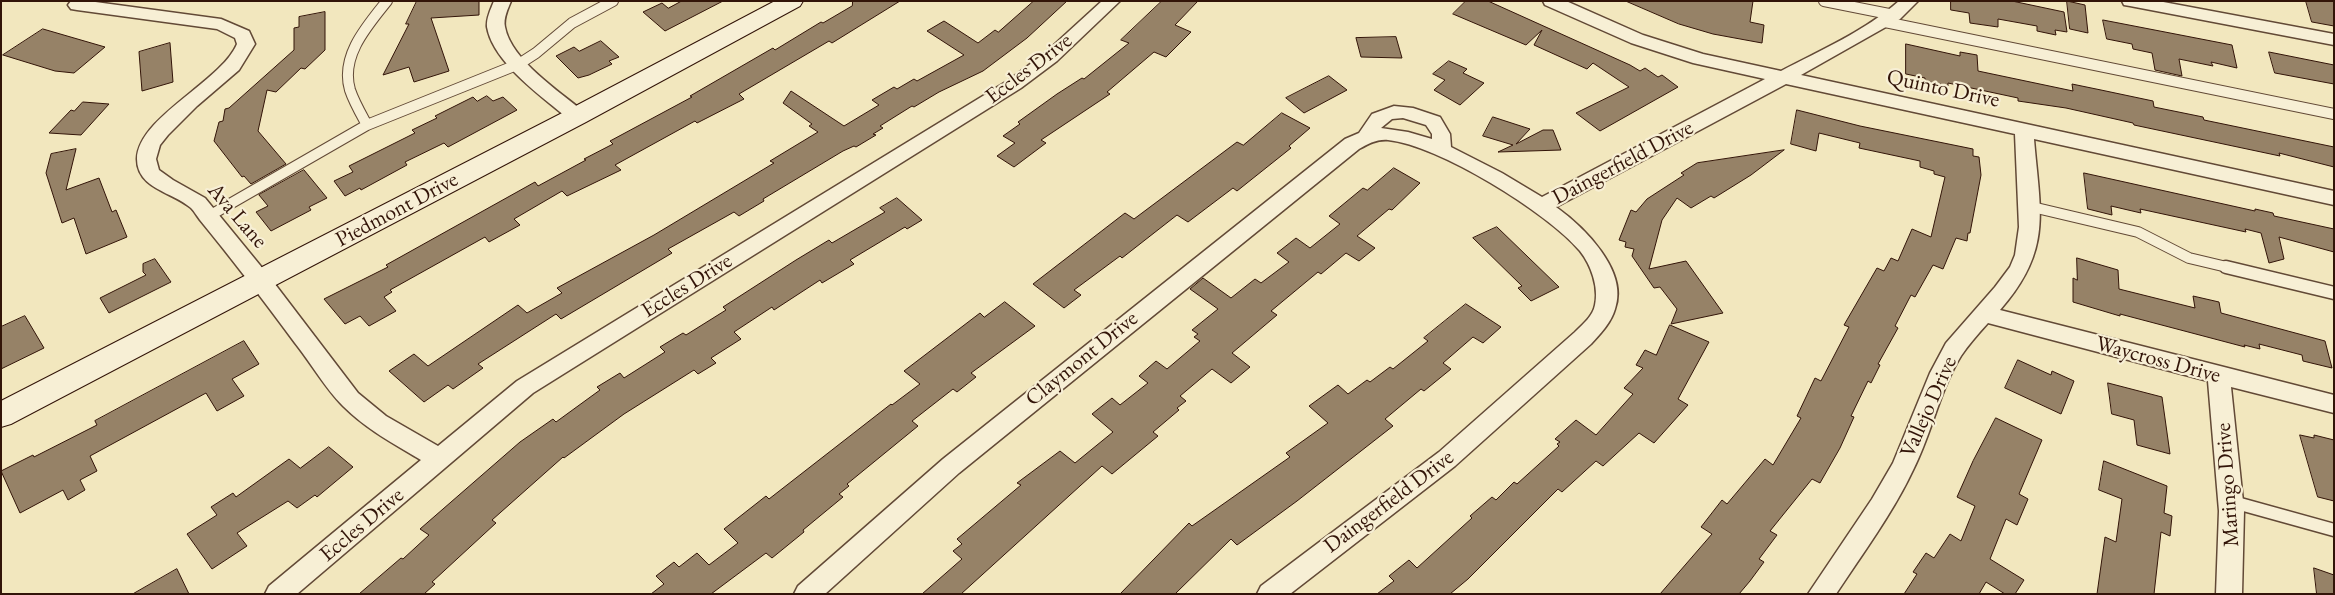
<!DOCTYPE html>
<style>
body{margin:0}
#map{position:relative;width:2335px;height:595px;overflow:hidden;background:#f2e7be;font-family:"EB Garamond",serif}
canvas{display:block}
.frame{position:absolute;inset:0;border:2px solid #321408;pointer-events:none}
</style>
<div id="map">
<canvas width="2335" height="595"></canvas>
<div class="frame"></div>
</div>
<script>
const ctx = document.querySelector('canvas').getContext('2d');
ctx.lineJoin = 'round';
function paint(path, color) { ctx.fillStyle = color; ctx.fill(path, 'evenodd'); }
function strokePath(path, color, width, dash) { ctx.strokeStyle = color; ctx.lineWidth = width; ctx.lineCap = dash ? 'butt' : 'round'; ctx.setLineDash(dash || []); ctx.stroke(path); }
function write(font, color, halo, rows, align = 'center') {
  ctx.font = font + ' "EB Garamond",serif'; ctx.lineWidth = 4.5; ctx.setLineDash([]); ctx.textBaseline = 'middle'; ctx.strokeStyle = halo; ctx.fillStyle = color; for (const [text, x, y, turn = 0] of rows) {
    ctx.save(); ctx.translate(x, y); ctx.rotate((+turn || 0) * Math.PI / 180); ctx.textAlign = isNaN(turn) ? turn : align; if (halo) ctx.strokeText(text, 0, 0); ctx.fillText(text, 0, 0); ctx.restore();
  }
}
const building = new Path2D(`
 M417 1H479V15L431 18 449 71 414 82 409 67 383 75 409 24H406Z
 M682 1H723L665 31 643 12 662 3 668 8Z
 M853 1H900L832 43 829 41 739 94 744 99 697 123 695 121 615 165 621 170 567 196 562 191 514 219 520 225 489 242 485 237 390 290 392 292 384 297 396 311 369 326 360 316 345 324 324 299 388 267 386 265 535 182 538 186 586 160 584 159 613 144 610 141 692 97 690 96 773 48 775 50 821 22 823 23 852 6Z
 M1034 1H1067L1027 38 983 71 939 92 914 107 912 106 880 126 883 128 873 134 876 135 856 147 854 146 843 151 763 199 764 201 739 216 734 212 668 249 672 253 561 319 556 314 478 364 483 368 453 389 448 385 424 402 389 371 414 354 428 366 518 305 527 313 562 293 557 288 654 235 774 163 770 161 818 132 809 126 812 124 783 103 791 91 844 126 879 105 872 100 894 87 897 89 914 79 917 81 964 55 927 31 944 21 978 43 995 30 998 32Z
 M1162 1H1198L1175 25 1191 32 1166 57 1154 52 1107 92 1110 94 1041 140 1046 143 1014 167 997 156 1015 143 1003 136 1020 124 1018 122 1057 94 1082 78 1084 79 1129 43 1121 40Z
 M1466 1H1488L1630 65 1640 71 1645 68 1658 77 1662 75 1678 87 1600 131 1576 113 1629 87 1593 63 1587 69 1534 45 1542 30 1526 45 1453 14Z
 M1626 1H1753L1750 22 1764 25 1762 43 1713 34 1679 24Z
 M1951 1H2012L2064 12 2067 32 2055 30 2056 35 2037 31V26L1998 19V27L1970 23 1969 13 1951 10Z
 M2067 1 2085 5 2088 33 2070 29Z
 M2306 1H2334V26L2312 22Z
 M325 12V50L305 69 301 68 276 92 267 90 258 131 286 164 251 184 244 176 242 177 214 141 219 122 223 121 225 109 229 108 294 50V28L299 27V17Z
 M2103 20 2232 45 2237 68 2211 62 2213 66 2179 59 2182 76 2155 70 2152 53 2133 49 2132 44 2107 39Z
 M43 29 105 47 74 73 55 71 3 55Z
 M1396 37 1402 58 1361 57 1356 38Z
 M601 41 619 57 609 61 612 64 589 75 578 78 556 56 574 47 579 51Z
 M170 43 173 82 142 91 139 52Z
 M1906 44 1960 56V52L1977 55 1978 71 2073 91 2072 84 2101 90 2153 101 2154 107 2203 117 2204 120 2334 147V167L2279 153 2280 156 2134 125 2133 123 2066 108 2018 101V98L1948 83V86L1925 81V78L1906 74Z
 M2269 52 2334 65V84L2275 73Z
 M1449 61 1467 69 1463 73 1484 83 1460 105 1434 90 1445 80 1433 74Z
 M1329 76 1347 90 1304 113 1286 98Z
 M487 96 493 101 503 97 517 110 448 147 444 143 405 162 407 165 361 190 360 188 345 196 334 181 353 172 349 166 415 133 412 130 437 118 435 116 473 97 477 101Z
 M83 102 109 104 81 135 49 133 71 110 74 111Z
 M1797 110 1860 126 1973 149V156L1979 157 1981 175 1970 233H1968L1967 241 1956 238 1943 269 1933 265 1915 297 1911 295 1895 326 1898 328 1878 364 1880 365 1871 383 1868 381 1851 416 1854 417 1840 448 1820 483 1812 479 1770 531 1777 535 1759 559 1764 562 1750 581 1739 594H1660L1712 534 1701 527 1722 500 1727 504 1765 459 1773 465 1801 418 1797 416 1815 378 1821 381 1849 327 1844 325 1877 268 1884 271 1891 258 1898 261 1912 229 1931 237 1945 177 1934 174V171L1920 167V161L1859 148 1860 143 1819 133 1816 151 1791 144Z
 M1282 113 1310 128 1289 146 1291 148 1237 191 1233 188 1188 222 1177 215 1122 258 1120 256 1074 290 1081 295 1064 308 1033 284 1125 213 1134 219 1237 142 1243 145Z
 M1493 117 1530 129 1516 144 1543 130H1553L1561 150 1498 152 1513 145 1483 136Z
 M76 149 66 190 99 178 112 212 116 210 127 237 86 254 74 218 62 223 46 173 51 154Z
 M1784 150 1751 175 1714 198 1711 196 1691 208 1677 198 1662 220 1649 269 1686 261 1723 313 1671 324 1677 309 1660 287 1654 288 1632 256 1634 249 1625 247 1626 242 1619 240 1631 210 1636 212 1647 199 1684 175 1681 173 1697 163Z
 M1394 168 1420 183 1392 210 1389 209 1357 236 1375 248 1359 261 1346 253 1321 274 1318 272 1271 311 1277 315 1232 353 1250 367 1231 383 1212 369 1180 396 1186 401 1177 408 1179 410 1153 432 1158 436 1112 474 1102 466 961 594H922L962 559 953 551 962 544 957 539 1021 485 1017 483 1060 451 1075 463 1113 432 1092 414 1112 398 1120 405 1148 383 1139 376 1156 361 1167 369 1200 341 1194 337 1198 334 1192 330 1218 309 1190 289 1203 278 1231 298 1255 279 1261 283 1289 262 1277 253 1296 238 1310 248 1340 224 1329 216 1363 188 1367 190Z
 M304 170 327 198 309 207 311 210 271 231 256 212 268 206 259 195Z
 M2084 173 2255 211V209L2273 213 2274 216 2334 229V252L2279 237 2284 259 2269 263 2261 233 2245 229 2246 232 2140 209 2141 213 2111 206 2112 215 2088 209Z
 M897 198 922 220 907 229 905 227 850 260 854 264 822 283 820 280 774 310 772 307 734 332 741 339 711 358 716 363 698 374 694 370 624 414 564 458 563 457 492 520 496 523 432 582 435 584 424 594H359L401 558 403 559 429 535 420 529 520 442 553 419 556 422 600 390 597 387 620 373 624 378 665 352 660 347 683 333 686 335 726 310 723 307 796 260 829 240 832 243 885 212 880 208Z
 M1497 227 1559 287 1531 301 1518 288 1522 286 1473 238Z
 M2077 258 2118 270 2119 289 2195 308 2193 296 2219 302 2221 313 2325 341 2332 368 2303 361 2302 355 2259 344 2260 349 2244 345 2245 347 2120 314V316L2073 302V278L2077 280Z
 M155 259 171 282 109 313 100 298 146 275 143 272V264Z
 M1005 302 1035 326 971 373 976 377 957 392 953 389 912 421 918 426 847 484 849 486 839 494 843 497 803 530 804 532 772 558 766 553 711 594H651L664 584 656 576 674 562 679 567 697 553 709 565 738 543 724 529 766 496 769 499 891 404 892 405 920 384 904 371 980 313 984 317Z
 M1466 304 1501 327 1483 343 1473 337 1443 363 1451 369 1424 391 1421 389 1385 419 1393 426 1297 501 1237 545 1231 539 1175 594H1120L1189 523 1192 526 1290 457 1286 453 1328 423 1309 406 1338 385 1348 394 1367 380 1370 382 1390 367 1393 369 1428 341 1424 338Z
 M25 316 44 348 1 369V327Z
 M1670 325 1709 342 1678 399 1688 405 1654 443 1639 433 1603 466 1596 461 1562 492 1558 489 1468 579 1450 594H1377L1394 581 1389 576 1409 560 1417 568 1472 518 1470 516 1492 497 1496 500 1514 482 1517 484 1559 446 1557 444 1560 442 1555 439 1576 420 1596 435 1633 394 1624 388 1643 368 1636 365 1645 350 1656 355Z
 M244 341 259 364 232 379 244 396 217 411 206 393 90 456 97 471 80 480 85 490 68 500 63 490 20 513 1 471 33 455 34 457 97 425 95 421Z
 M2018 360 2051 375 2052 371 2074 381 2061 414 2005 388Z
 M2108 383 2162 397 2170 454 2137 445 2134 420 2112 414Z
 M1996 418 2042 440 2019 494 2028 499 2017 525 2006 519 1990 559 2024 580 2015 594H2005L1986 582 1979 594H1904L1917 574 1913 572 1926 553 1934 558 1950 534 1961 541 1975 506 1957 497 1973 461Z
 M2300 435 2314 438V435L2334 440V501L2318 497Z
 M329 447 353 467 317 497 315 495 297 508 288 501 237 533 247 546 212 569 187 534 217 515 211 507 233 493 236 497 289 459 300 468Z
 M2104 461 2167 486 2164 513 2172 516 2170 536 2161 532 2154 594H2097L2105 537 2116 542 2122 499 2099 490Z
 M2314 568 2334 575V594H2317Z
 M177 569 189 594H133Z`);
const laneFar1 = new Path2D(`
 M1824 1 1894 15
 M1885 22 2334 114
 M367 125C361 114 354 102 350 90 340 56 367 26 387 1
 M2028 206 2138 232 2189 258 2231 268
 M209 216 367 125 519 64 536 53 572 23 613 1`);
const lane = new Path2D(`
 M2226 267 2334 293
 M2233 502 2334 530`);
const street = new Path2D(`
 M71 1H88L221 19 249 31 255 44 239 70 197 106 168 135 160 145 156 159 159 170 173 180 205 198 268 275 358 393 386 416 438 446 517 381 1009 80 1045 53 1102 1H1120L1057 61 1021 88 533 393 297 594H265L269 586 421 460C394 444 366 429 343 406 325 388 311 363 295 343 264 301 233 260 200 220 197 216 194 211 191 208 173 192 137 189 137 159 138 117 221 82 237 44L235 38 217 29 77 10 71 9 68 5Z
 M494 1H511C508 9 503 18 505 27 511 60 559 91 584 112L586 116 584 120 577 122 570 120C544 98 493 63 487 27 486 18 491 9 494 1Z
 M1543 1H1566L1643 35 1703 54 1781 71C1821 50 1865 31 1899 1H1918L1900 19 1801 75 2334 191V205L2034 139C2040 212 2053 250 2000 310L2334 395V413L2231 387 2244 511 2242 594H2216L2219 511 2208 381 1988 323C1978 334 1969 344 1961 356 1940 390 1932 432 1914 468 1893 513 1863 553 1836 594H1808L1872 499 1893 463 1930 373 1946 343 1995 287 2010 267 2015 255 2019 227 2015 134 1786 84 1556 207C1584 227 1629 271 1615 309 1611 323 1600 334 1591 344L1455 466 1290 594H1257L1261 586 1439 452 1575 332C1583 324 1593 316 1595 305 1599 287 1591 265 1580 251 1547 212 1438 145 1388 140 1377 139 1368 144 1359 149L959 473 825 594H794L798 586 943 459 1345 139 1359 133 1372 114 1394 106 1413 108 1440 117 1450 134 1451 147 1502 173 1542 197 1765 79 1693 63 1631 43 1545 5ZM1403 118 1426 125 1432 134V139L1408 132 1381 128 1392 119Z
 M2122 1H2158L2334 34V45L2130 6 2124 5Z`);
const secondary = new Path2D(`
 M775 1H803L800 6 586 122 11 424 1 427V401L568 110Z`);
const streetNames = [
 ["Eccles Drive",1029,69,-37],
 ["Quinto Drive",1943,89,12],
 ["Daingerfield Drive",1623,163,-28],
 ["Piedmont Drive",397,210,-28],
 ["Ava Lane",237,216,49],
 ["Eccles Drive",687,286,-32],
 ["Claymont Drive",1082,359,-39],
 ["Waycross Drive",2158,360,15],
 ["Vallejo Drive",1929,407,-66],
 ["Maringo Drive",2228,485,-94],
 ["Daingerfield Drive",1389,502,-37],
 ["Eccles Drive",362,525,-40]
];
paint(building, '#968267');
strokePath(building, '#321408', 1);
strokePath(laneFar1, '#624936', 12);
strokePath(lane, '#624936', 15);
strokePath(street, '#624936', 3);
strokePath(secondary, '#321408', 2);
strokePath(laneFar1, '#f7efd5', 10);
strokePath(lane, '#f7efd5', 12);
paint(street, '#f7efd5');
paint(secondary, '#f7efd5');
write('22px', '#321408', '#f7efd5', streetNames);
</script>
